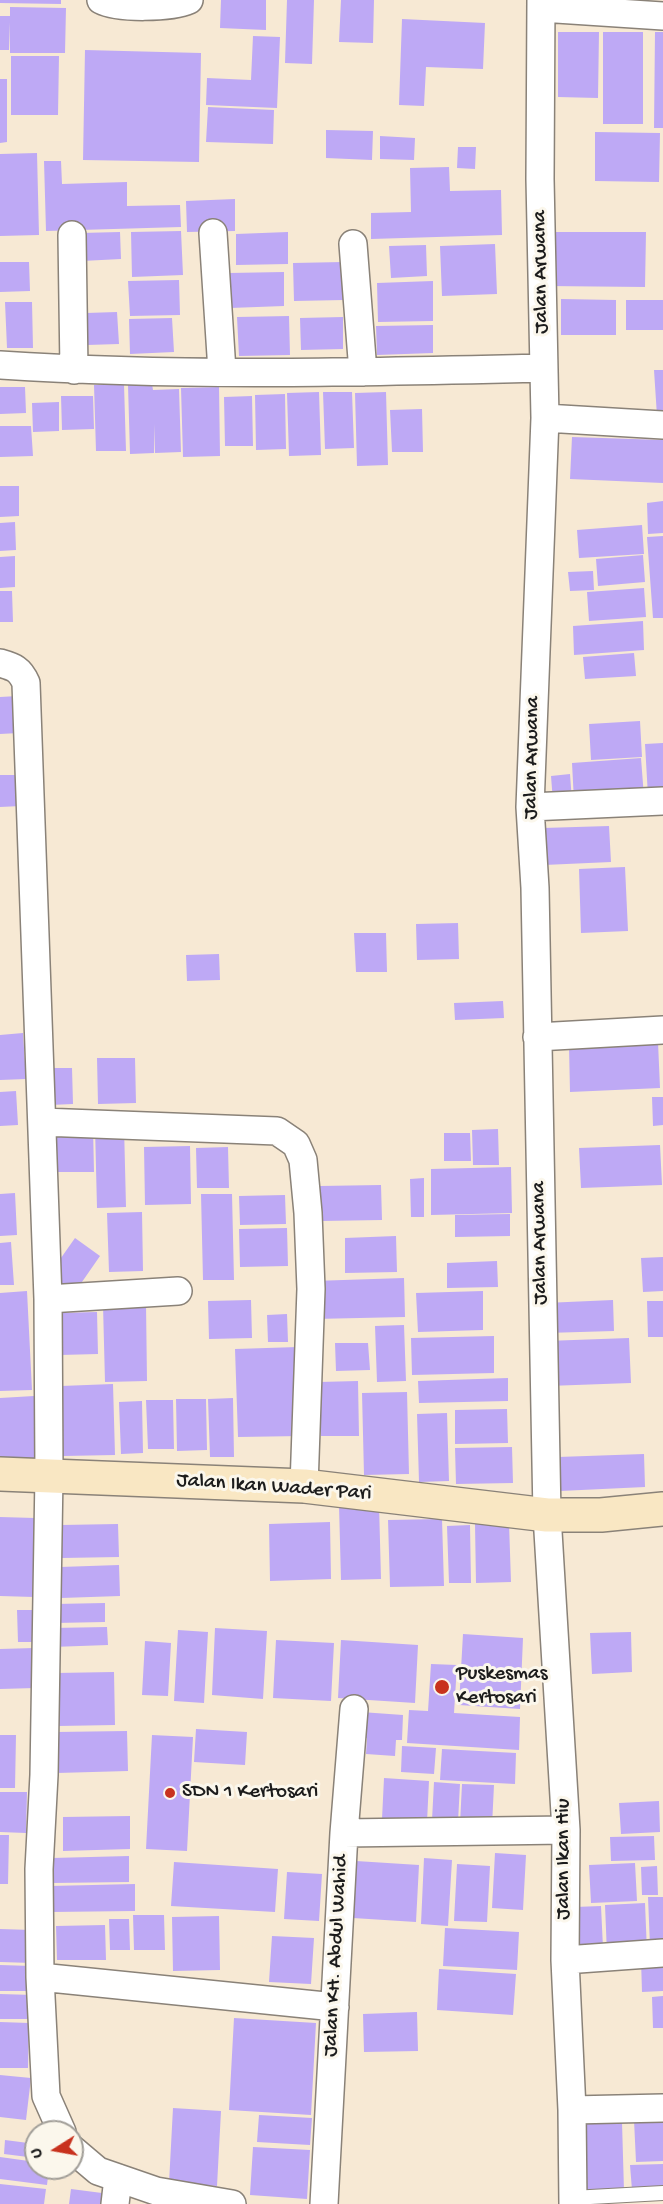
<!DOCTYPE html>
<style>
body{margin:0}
#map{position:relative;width:663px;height:2204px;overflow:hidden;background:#f7e9d4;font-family:"Gochi Hand",sans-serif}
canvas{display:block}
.north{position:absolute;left:24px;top:2120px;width:60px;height:60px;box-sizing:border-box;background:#fbf7ec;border:2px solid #a29f99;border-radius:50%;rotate:259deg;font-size:16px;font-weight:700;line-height:24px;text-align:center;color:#1c1c1c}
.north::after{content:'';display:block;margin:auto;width:21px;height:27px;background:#c8321e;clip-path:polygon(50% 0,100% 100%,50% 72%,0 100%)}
</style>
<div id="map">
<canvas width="663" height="2204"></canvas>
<div class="north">U</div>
</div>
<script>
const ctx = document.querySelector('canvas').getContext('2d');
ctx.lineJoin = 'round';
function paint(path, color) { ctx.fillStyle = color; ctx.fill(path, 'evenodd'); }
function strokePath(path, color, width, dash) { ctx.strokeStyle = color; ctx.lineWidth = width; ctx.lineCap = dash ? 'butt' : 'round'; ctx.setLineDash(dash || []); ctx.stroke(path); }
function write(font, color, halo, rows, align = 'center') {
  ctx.font = font + ' "Gochi Hand",sans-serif'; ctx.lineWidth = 6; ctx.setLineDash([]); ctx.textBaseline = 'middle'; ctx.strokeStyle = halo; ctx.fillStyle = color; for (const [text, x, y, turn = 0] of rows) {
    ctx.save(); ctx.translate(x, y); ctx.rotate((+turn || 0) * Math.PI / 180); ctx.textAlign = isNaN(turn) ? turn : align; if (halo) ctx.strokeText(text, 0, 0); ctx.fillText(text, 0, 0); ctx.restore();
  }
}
const building = new Path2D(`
 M0 0H61V4L0 3Z
 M221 0H266V30L220 28Z
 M287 0H314L312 64 285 63Z
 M341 0H374L373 43 339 42Z
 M10 7 66 8 65 53H10V22L9 50H0V16H10Z
 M402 19 485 23 483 69 426 67 424 106 399 105Z
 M558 32H599L598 98 558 97Z
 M603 32H643V124H603Z
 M655 32H663V128H654Z
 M253 36 280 37 277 108 206 105 207 78 251 80Z
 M85 50 201 53 199 162 83 160Z
 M11 56H59L58 115H11Z
 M0 79H7V142L0 143Z
 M208 107 274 110 273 144 206 142Z
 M326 130 373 131 372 160 326 158Z
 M595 132 660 133 659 182 595 181Z
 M380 136 415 138 414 160 380 159Z
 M458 147H476L475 169 457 168Z
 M37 153 39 235 0 236V154Z
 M44 161H61L62 184 127 182V206L180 205 181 227 46 231Z
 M449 167 450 191 501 190 502 235 371 239V213L411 212 410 168Z
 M235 199V231L187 232 186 201Z
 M181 231 183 275 132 277 131 232Z
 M120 232 121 259 82 261 81 233Z
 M288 232V264L236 265V234Z
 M547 232H646L645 287 547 286Z
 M495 244 497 294 442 296 440 246Z
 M426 245 427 276 391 278 389 246Z
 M0 262H29L30 291 0 292Z
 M343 262 344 300 294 301 293 263Z
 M284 272V306L230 308 229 273Z
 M179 280 180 315 130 316 128 281Z
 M433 281V321L378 322 377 283Z
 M561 299 616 300V335H561Z
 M626 300H663V330H626Z
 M5 302H32L33 348H7Z
 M117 312 119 344 87 345 86 313Z
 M289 316 290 355 239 356 237 317Z
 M343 317V349L301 350 300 318Z
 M172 318 174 352 130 354 129 319Z
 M433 325V353L377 355 376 326Z
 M654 370H663V415L657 416Z
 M124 384 126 451H96L94 385Z
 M152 384 153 390 179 389 181 452 155 453 154 424V453L130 454 128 385Z
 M0 387H25L26 413 0 414Z
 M219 387 220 456 183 457 181 388Z
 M319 392 321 455 289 456 287 393Z
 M323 392H352L354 448 325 449Z
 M386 392 388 465 357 466 355 393Z
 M285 394 286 449 256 450 255 395Z
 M61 396H93L94 429 62 430Z
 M252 396 253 446H225L224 397Z
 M59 402V431L33 432 32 403Z
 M422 409 423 452H392L390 410Z
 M0 426H31L33 456 0 457Z
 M572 437 663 440V483L570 479Z
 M0 486H19V516L0 517Z
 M663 501V533L648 534 647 503Z
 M15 522 16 550 0 551V523Z
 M642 525 644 554 579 558 577 530Z
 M663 536V618H653L647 537Z
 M643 555 645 582 598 586 596 559Z
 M15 556V587L0 588V557Z
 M593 571 594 590 570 591 568 572Z
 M644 588 646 617 589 621 587 592Z
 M0 591H12L13 622H0Z
 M643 621 644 650 574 655 573 626Z
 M634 653 636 676 585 679 583 657Z
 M18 696 19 733 0 734V697Z
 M640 721 642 757 591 760 589 724Z
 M663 743V795L648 796 645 744Z
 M641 758 644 797 574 801 572 763Z
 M570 774 572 801 553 802 551 776Z
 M0 775H20L21 806 0 807Z
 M609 826 611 862 544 865 543 828Z
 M625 867 628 931 581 933 579 869Z
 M458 923 459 959 417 960 416 924Z
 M354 933H386L387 972H356Z
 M219 954 220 980 187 981 186 955Z
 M503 1001 504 1018 455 1020 454 1003Z
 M23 1033 26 1079 0 1080V1035Z
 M658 1042 660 1088 570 1092 569 1046Z
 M97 1058H135L136 1103 98 1104Z
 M49 1068H72L73 1104 50 1105Z
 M16 1091 18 1125 0 1126V1092Z
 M652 1097H663V1125L653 1126Z
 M124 1126 126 1207 97 1208 95 1127Z
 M93 1127 94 1172H52L51 1128Z
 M498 1129 499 1165H473L472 1130Z
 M444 1133H470L471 1161H444Z
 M660 1145 662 1185 581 1188 579 1148Z
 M190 1146 191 1204 145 1205 144 1147Z
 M228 1147 229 1188H197L196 1148Z
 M511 1167 512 1213 431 1215V1169Z
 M424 1178V1217H411L410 1179Z
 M381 1185 382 1220 321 1221 320 1186Z
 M15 1193 17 1235 0 1236V1194Z
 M201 1194H232L234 1280H203Z
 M285 1195 286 1224 240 1225 239 1196Z
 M142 1212 143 1271 109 1272 107 1213Z
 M510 1214V1236L455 1237V1215Z
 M287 1228 288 1266 240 1267 239 1229Z
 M396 1236 397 1272 345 1273V1238Z
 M75 1238 100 1256 75 1292 49 1275Z
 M11 1242 14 1285H0V1243Z
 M663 1257V1291L643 1292 641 1258Z
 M497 1261 498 1287 447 1288V1263Z
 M404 1278 405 1317 314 1319 313 1281Z
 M27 1291 32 1390 0 1391V1293Z
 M483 1291V1330L418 1332 416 1293Z
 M251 1300 252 1338 209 1339 208 1301Z
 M613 1300 614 1331 546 1333 545 1303Z
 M647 1301H663V1337H648Z
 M146 1304 147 1381 105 1382 103 1305Z
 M97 1312 98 1354 60 1355 58 1313Z
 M287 1314 288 1342H268L267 1315Z
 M404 1325 406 1381 377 1382 375 1326Z
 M494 1336V1373L412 1375 411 1338Z
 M629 1338 631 1383 548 1386 546 1341Z
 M335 1343H368L370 1370 336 1371Z
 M298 1347 301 1436 238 1437 235 1349Z
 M508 1378V1401L419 1403 418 1381Z
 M358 1381 359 1436H321L319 1382Z
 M113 1384 115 1455 63 1456 61 1386Z
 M407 1392 409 1474 364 1475 362 1393Z
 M34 1396 38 1459 0 1461V1398Z
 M233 1398 234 1457H210L208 1399Z
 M176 1399H206L207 1450 177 1451Z
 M146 1400H173L174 1449H148Z
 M142 1401 143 1453 121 1454 119 1402Z
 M507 1409 508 1443 455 1444V1410Z
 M447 1413 449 1481 419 1482 417 1414Z
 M512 1447 513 1483 456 1484 455 1448Z
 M644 1454 645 1487 560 1491 558 1457Z
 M379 1504 381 1579 341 1580 339 1505Z
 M0 1517 35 1518 34 1597 0 1596Z
 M442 1519 444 1586 390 1587 388 1520Z
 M330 1522 331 1579 270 1581 269 1524Z
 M509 1523 511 1582 476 1583 475 1524Z
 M118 1524 119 1557 62 1558 61 1525Z
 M470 1525 471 1583H449L447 1526Z
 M119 1565 120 1596 61 1598 60 1567Z
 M105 1603V1622L55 1623V1604Z
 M17 1610H36L37 1642H18Z
 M107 1627 108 1645 52 1647V1628Z
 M215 1628 267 1631 263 1699 212 1695Z
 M178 1630 208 1632 204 1703 174 1701Z
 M631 1632 632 1672 592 1674 590 1633Z
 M463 1634 523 1638 520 1709 459 1705Z
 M276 1640 334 1643 331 1701 273 1698Z
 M341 1640 418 1645 415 1703 338 1698Z
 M145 1641 171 1643 168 1696 142 1695Z
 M34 1648 35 1688 0 1689V1649Z
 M431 1664 457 1665 454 1713 520 1717 519 1750 407 1743 409 1710 428 1711Z
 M114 1672 115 1725 58 1726 56 1673Z
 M361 1712 403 1715 402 1740H396L395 1756 366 1754 367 1738H360Z
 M196 1729 247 1732 245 1765 194 1762Z
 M127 1731 128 1771 57 1773 56 1732Z
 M0 1735H16L15 1788H0Z
 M152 1735 193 1737 187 1851 146 1849Z
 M402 1746 436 1748 434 1774 401 1772Z
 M442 1749 516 1753 515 1784 440 1780Z
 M384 1778 429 1781 427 1822 382 1819Z
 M434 1782 460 1784 458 1822 432 1820Z
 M462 1784 494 1785 492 1826 460 1824Z
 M0 1792H27L26 1833 0 1832Z
 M659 1801 660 1832 621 1834 619 1803Z
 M130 1816V1849L63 1851V1817Z
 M0 1835H9L8 1884H0Z
 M654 1836 655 1860 611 1861 610 1837Z
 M495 1853 526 1855 523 1910 492 1908Z
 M129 1856V1882L52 1883V1858Z
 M424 1858 452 1860 448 1926 421 1924Z
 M356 1861 419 1865 416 1922 353 1918Z
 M174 1862 278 1869 275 1912 171 1906Z
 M635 1863 637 1901 591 1903 589 1865Z
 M457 1864 490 1866 487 1922 454 1921Z
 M657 1866 658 1895H642L641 1867Z
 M287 1872 322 1874 319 1921 284 1919Z
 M135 1884V1911L51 1912 50 1886Z
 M648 1897H663V1945L650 1946Z
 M645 1903 647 1952 607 1954 605 1905Z
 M601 1906 603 1948 576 1949 575 1907Z
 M133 1915H164L165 1950H134Z
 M219 1916 220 1970 173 1971 172 1917Z
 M109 1919H129L130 1950H110Z
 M105 1925 106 1960H57L56 1926Z
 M445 1928 519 1932 517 1970 443 1966Z
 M0 1929 32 1930V1963L0 1962Z
 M272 1936 314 1938 311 1984 269 1982Z
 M641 1960H663V1991L642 1992Z
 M0 1965 32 1966V1991H0Z
 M439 1969 516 1974 513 2015 437 2010Z
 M0 1994 33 1995 32 2019H0Z
 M663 1996V2028H653L652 1997Z
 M417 2012 418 2051 364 2052 363 2014Z
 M234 2018 316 2023 311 2115 229 2110Z
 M0 2022 29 2023 28 2068H0Z
 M0 2075 31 2078 26 2120 0 2117Z
 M173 2108 221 2111 217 2186 169 2183Z
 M259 2115 312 2118 310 2145 257 2142Z
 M663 2119V2161L636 2162 634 2120Z
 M622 2122 624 2191 581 2193 578 2123Z
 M5 2140 36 2144V2158L4 2154Z
 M253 2147 310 2150 307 2199 250 2195Z
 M0 2157 36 2162V2168H49L47 2185 0 2179Z
 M663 2164V2189L632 2190 630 2165Z
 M0 2184 46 2189 44 2204H0Z
 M71 2189 102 2193 101 2204H69Z`);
const lane = new Path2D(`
 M572 2198 663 2193`);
const street = new Path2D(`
 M101 0C118 9 171 8 189 0
 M541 0 540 179 545 418 530 807 535 888 547 1515 566 1830 565 1960 572 2110 573 2204
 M541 8 663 16
 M213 233 222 371
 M72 235 74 370
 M353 244 363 372
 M0 365C180 377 362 372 543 368
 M545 418 663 425
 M0 663C14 667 20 669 26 683L48 1299 49 1475 44 1775 39 1869 40 1977 46 2096 62 2132
 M530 807 663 801
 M537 1037 663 1030
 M42 1122 277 1131 296 1144 303 1160 308 1213 311 1289 304 1486
 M48 1299 178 1291
 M344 1833 566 1830
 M565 1960 663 1953
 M40 1977 335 2007
 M572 2110 663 2108
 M72 2149 98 2171 156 2191 232 2204
 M115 2204 118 2178
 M324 2204 344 1833 354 1709`);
const secondary = new Path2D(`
 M0 1474 304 1486 547 1515H601L663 1509`);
const markers = [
 [442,1687,8,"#c8321e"],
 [170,1793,6,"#c8321e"]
];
const streetNames = [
 ["Jalan Arwana",542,272,-91],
 ["Jalan Arwana",533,758,-89],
 ["Jalan Arwana",541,1243,-91],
 ["Jalan Ikan Wader Pari",274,1488,4],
 ["Jalan Ikan Hiu",565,1859,-90],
 ["Jalan KH. Abdul Wahid",337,1956,-87]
];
const poiNames = [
 ["Puskesmas",456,1675],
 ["Kertosari",456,1699],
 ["SDN 1 Kertosari",182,1793]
];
paint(building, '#bea9f5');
strokePath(lane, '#8a8278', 16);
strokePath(street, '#8a8278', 30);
strokePath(secondary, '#8a8278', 36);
strokePath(lane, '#fff', 14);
strokePath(street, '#fff', 27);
strokePath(secondary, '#f9e7c3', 33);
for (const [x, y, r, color] of markers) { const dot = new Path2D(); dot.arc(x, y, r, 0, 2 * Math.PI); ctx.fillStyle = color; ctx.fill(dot); strokePath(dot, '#fbf7ec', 2); }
write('21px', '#1c1c1c', '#fbf7ec', streetNames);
write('21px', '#1c1c1c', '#fbf7ec', poiNames, 'left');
</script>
